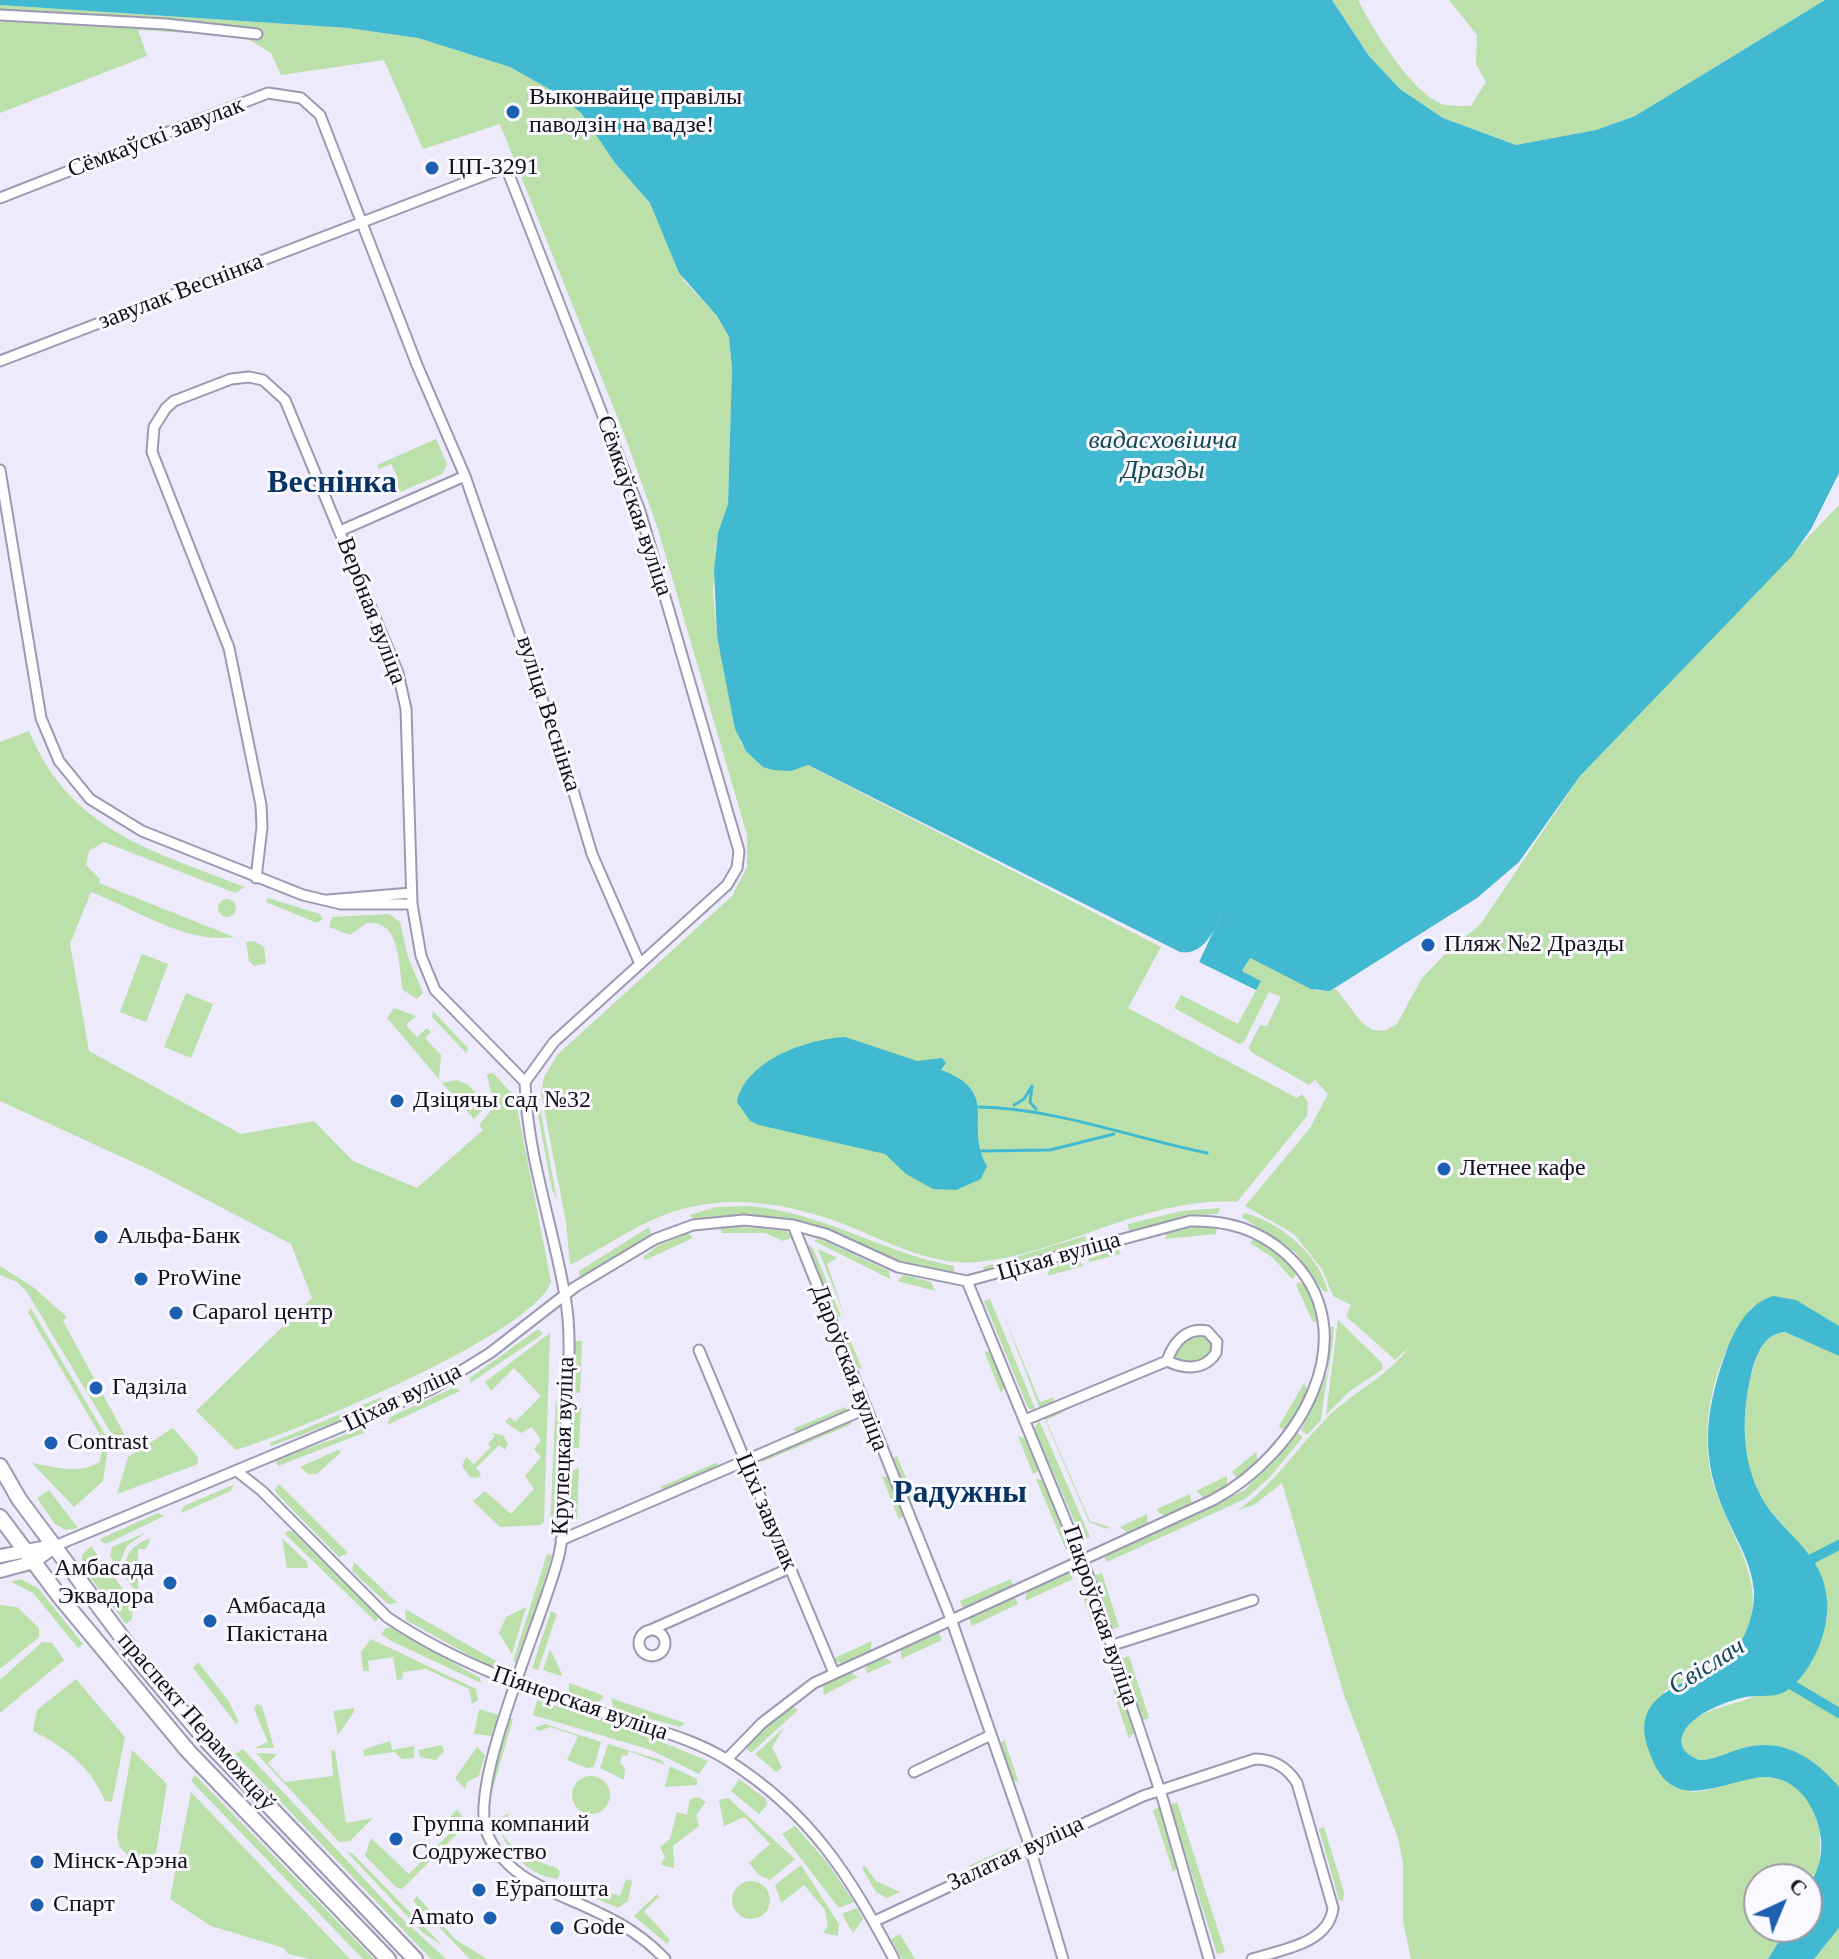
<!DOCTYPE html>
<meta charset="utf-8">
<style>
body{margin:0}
#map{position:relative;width:1839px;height:1959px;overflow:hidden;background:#eceafb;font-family:Georgia,serif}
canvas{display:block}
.north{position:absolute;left:1743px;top:1863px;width:80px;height:80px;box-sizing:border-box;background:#faf9ff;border:2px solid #9d9ca3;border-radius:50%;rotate:44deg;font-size:22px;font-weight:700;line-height:32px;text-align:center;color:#12111a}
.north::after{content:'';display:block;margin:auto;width:28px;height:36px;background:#1d60b1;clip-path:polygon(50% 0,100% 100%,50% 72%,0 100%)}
</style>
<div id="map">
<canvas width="1839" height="1959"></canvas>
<div class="north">С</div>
</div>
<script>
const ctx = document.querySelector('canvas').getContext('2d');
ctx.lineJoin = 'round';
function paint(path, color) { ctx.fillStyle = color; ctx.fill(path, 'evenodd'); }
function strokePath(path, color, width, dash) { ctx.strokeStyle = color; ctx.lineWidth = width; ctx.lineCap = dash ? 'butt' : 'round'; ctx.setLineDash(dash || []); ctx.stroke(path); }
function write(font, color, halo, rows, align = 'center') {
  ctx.font = font + ' Georgia,serif'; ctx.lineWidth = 6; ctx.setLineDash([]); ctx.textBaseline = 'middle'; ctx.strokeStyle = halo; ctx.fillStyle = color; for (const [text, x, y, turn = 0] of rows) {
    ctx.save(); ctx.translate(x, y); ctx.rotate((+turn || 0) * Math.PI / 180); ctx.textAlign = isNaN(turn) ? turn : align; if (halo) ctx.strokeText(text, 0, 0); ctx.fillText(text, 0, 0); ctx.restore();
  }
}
const green = new Path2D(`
 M1332 0H1358C1372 28 1414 97 1445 105 1453 106 1463 106 1471 106L1486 82 1476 64 1477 35 1449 0H1825L1635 116 1596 130 1516 145 1443 118 1400 89 1369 56Z
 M0 5 348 28 418 38 510 67 558 94 581 113 615 163 650 203 684 281 717 316 729 337 732 368 728 504 716 544 713 593 717 636 740 741 746 751 791 770 807 765 1161 947 1128 1008 1297 1098 1302 1094 1308 1102 1307 1116 1237 1202C1148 1196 1063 1254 978 1262 935 1266 894 1245 856 1229 790 1201 716 1189 650 1221 622 1234 598 1251 570 1265L566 1222 541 1093 544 1077 557 1055 732 896 747 867V835L657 526 623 431 500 124 423 149 384 60 281 75 271 53 243 36 138 30 147 56 0 113V21L136 29 0 13Z
 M436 439 447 464 442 474 398 493 392 481 398 478 391 464 379 469 377 465Z
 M1839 505V1326L1817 1316 1753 1306C1714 1355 1695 1432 1716 1492 1734 1545 1778 1597 1734 1651 1718 1671 1686 1678 1665 1691L1646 1738 1655 1765 1691 1792C1716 1792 1738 1777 1763 1777 1824 1777 1832 1856 1807 1897V1879H1759V1927H1788L1768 1959H1411L1403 1921V1863L1398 1838 1344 1695 1282 1483 1254 1505 1238 1510C1274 1485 1295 1450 1325 1420 1350 1393 1388 1377 1409 1347L1395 1360 1346 1316 1351 1305 1333 1296 1322 1269 1294 1234 1245 1206 1310 1128 1328 1094 1315 1080 1309 1085 1251 1052 1249 1047 1260 1025 1267 1026 1281 997 1269 992 1244 1042 1239 1044 1174 1008 1181 995 1238 1024 1261 981 1242 971 1250 958 1317 991 1336 989 1362 1023 1373 1030 1385 1031 1397 1024 1422 978 1452 947 1480 925 1580 776Z
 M29 731C70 831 153 851 245 887L235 893 104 842 89 851 86 865 100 879 99 883 234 937C187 945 134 908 91 892L70 944 89 1051 241 1134 314 1121 353 1161 417 1188 483 1130 479 1125 494 1107 487 1074 493 1073 515 1097 551 1282C532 1335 295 1432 236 1450L196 1411 312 1298 291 1244 150 1170 0 1101V742Z
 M268 898 320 914 323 919 317 923 266 902Z
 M218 908a9 9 0 1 1 18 0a9 9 0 1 1-18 0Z
 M389 914 400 922 408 957 423 993 417 999 403 990C398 967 402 920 367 923L350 935 329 927 332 917Z
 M254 941 264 947 266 963 254 966 249 961 246 942Z
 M142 954 168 964 146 1022 120 1012Z
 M186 993 213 1004 191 1058 164 1047Z
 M394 1008 416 1016 406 1025 417 1037 427 1028 431 1032 425 1038 441 1055 439 1079 387 1018Z
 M433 1011 468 1048 466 1053 432 1017Z
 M456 1080 467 1084 485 1102 484 1108 474 1119 442 1083Z
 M536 1104 540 1107 557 1200 552 1190Z
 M749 1206C823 1212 883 1253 954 1266V1275L913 1268 806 1223 770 1216 727 1215 694 1219 689 1215 717 1207Z
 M1220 1208 1218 1214 1187 1215 1129 1233 1128 1224 1182 1211Z
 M1244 1213C1280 1221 1320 1256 1328 1292L1323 1291 1295 1252 1242 1217Z
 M732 1226 787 1231 792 1238 783 1241 765 1233H722L721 1228Z
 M1198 1226H1217L1216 1234 1165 1239 1167 1233Z
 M649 1227 651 1234 583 1278 579 1275V1271Z
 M688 1233 693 1238 645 1260 643 1257 659 1245Z
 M1085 1236 1088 1245 985 1274 983 1267Z
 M1256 1236 1296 1270 1295 1277 1292 1279 1273 1258 1250 1243Z
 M818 1238 889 1271 890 1279 814 1241Z
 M807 1244 813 1248 841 1316 836 1319Z
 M1118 1247 1121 1254 1089 1262V1255Z
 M818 1249 837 1258 827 1264 845 1317Z
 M1078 1258 1083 1266 1047 1276 1051 1266Z
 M0 1266 33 1287 67 1317 63 1321 127 1439 114 1447 113 1436 27 1292 17 1282 0 1275Z
 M904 1275 931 1282 935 1291 897 1281Z
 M1299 1282 1308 1287 1319 1321 1313 1322 1296 1285Z
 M20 1291 32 1310 109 1441 103 1481 74 1507 32 1463C55 1467 79 1475 100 1462L103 1440 37 1328 28 1312 31 1309Z
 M990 1299 1036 1411 1028 1408 984 1301Z
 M1002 1311 1040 1402 1054 1397 1052 1404 1040 1409Z
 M1338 1320 1382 1363 1383 1369 1350 1391 1326 1415Z
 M845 1327 862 1369 854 1366 842 1333Z
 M1330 1327H1334C1332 1359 1324 1389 1321 1420L1307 1435 1301 1430 1328 1371Z
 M538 1329 543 1334 470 1383V1378Z
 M1785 1332 1839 1356V1787C1815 1759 1781 1738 1743 1748 1729 1753 1715 1760 1699 1760 1689 1756 1680 1750 1682 1738 1687 1707 1744 1706 1759 1693 1783 1671 1804 1644 1827 1620 1829 1561 1800 1550 1769 1509 1738 1469 1740 1412 1754 1366 1758 1350 1766 1334 1785 1332Z
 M550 1333 544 1522 541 1525 500 1527 473 1501 485 1491 511 1514 534 1489 525 1476 541 1457 534 1449 541 1440 532 1427 521 1433 505 1422 510 1417 515 1422 541 1396 514 1368 491 1391 485 1382Z
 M1200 1333 1213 1343 1209 1356 1197 1361 1176 1362C1171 1347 1188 1337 1200 1333Z
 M575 1341H582L580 1393H574Z
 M984 1351 993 1353 1005 1385 1001 1393Z
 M1304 1383 1309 1392 1284 1431 1279 1426Z
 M455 1387 460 1391 387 1425 390 1417Z
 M382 1397 380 1406 271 1446 270 1443Z
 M556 1398 560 1426 558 1527H550Z
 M845 1407 848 1412 799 1433 793 1429Z
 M574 1408H581L579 1448H573Z
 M1058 1411 1064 1412 1046 1420 1090 1521 1109 1527 1107 1529 1089 1522 1044 1417Z
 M849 1419 852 1424 762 1462 760 1459Z
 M1039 1420 1090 1537 1083 1541 1034 1429Z
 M367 1427 371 1430 278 1466 275 1460Z
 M173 1428 198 1457V1464L117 1494 128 1457Z
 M1296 1432 1303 1437 1269 1478 1245 1499 1107 1562 1104 1555 1245 1490Z
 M491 1433 503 1435 508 1444 505 1450 499 1445 476 1468 481 1474 478 1478 470 1477 462 1466 466 1457 474 1464 491 1447 488 1444 495 1436Z
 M1018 1436 1027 1439 1038 1467 1037 1472 1033 1474Z
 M338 1450 341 1452 317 1474H308L300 1467Z
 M1256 1452 1258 1462 1237 1478 1232 1472Z
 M897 1456 916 1502 908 1500 891 1458Z
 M718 1462 716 1469 665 1491 660 1487Z
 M579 1468 577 1518 571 1521 572 1471Z
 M882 1476 888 1477 903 1516 899 1520Z
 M1227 1476V1488L1204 1498 1196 1491Z
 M1036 1479 1044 1480 1073 1547 1066 1550Z
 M279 1484 348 1553 339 1557 277 1494 275 1489Z
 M233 1485 231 1491 181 1513 184 1506Z
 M49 1490 78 1528 66 1530 55 1524 37 1498Z
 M1190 1494 1192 1505 1166 1516 1159 1513 1157 1509Z
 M158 1513 164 1516 106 1544 101 1541 100 1539Z
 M1147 1514 1148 1526 1129 1534 1120 1527Z
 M287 1531H292L379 1616 376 1622 285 1534Z
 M145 1533 127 1546 117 1568 110 1556 112 1547Z
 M151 1538 146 1549H138V1595L123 1574C126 1554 131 1545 151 1538Z
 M282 1538 307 1562 308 1568H287Z
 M91 1546 133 1603 132 1619 126 1624 82 1567V1555Z
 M547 1554 552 1555 519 1663 513 1661Z
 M354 1562 393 1599 398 1603 388 1604 352 1571Z
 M1070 1572 1073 1579 1025 1601 1027 1590Z
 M1102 1573 1119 1627 1113 1629 1095 1575Z
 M20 1579 38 1588 83 1644 78 1648 33 1593 11 1582Z
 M1011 1579 1013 1586 963 1608 960 1601Z
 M1085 1579 1096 1614 1092 1623 1078 1582Z
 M1015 1597 1018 1604 972 1626 969 1618Z
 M0 1605 17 1607 39 1628V1637L0 1669Z
 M526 1607 512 1654 499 1633 506 1617Z
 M405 1609 496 1661 492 1668 406 1620Z
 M551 1611 557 1614 538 1670 532 1668Z
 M386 1628H392L480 1678 481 1683 393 1642 381 1634Z
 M938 1631 942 1640 901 1659V1650Z
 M371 1639 476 1689 478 1700 472 1704 469 1689 426 1669 403 1672 402 1679 397 1680 393 1657 368 1661 369 1671H363L361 1652Z
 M872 1641 870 1652 842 1664 832 1659Z
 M42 1642 52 1643 64 1660 0 1713V1680Z
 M550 1649 562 1674 561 1676 543 1670Z
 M882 1656 892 1662 866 1674 867 1663Z
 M1129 1656 1149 1718 1143 1720 1123 1658Z
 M198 1662 228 1700 238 1720 237 1725 193 1668Z
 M849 1671 858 1677 824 1695 823 1686Z
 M76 1679 125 1737 112 1802 105 1801C92 1768 64 1746 33 1731L37 1710Z
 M569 1683 602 1695 604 1697 597 1703 569 1693Z
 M1120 1689 1135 1731 1129 1739 1113 1690Z
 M611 1698 685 1723 680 1727 614 1709Z
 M537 1700 630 1729 708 1761 699 1774 651 1750 533 1715Z
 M257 1704 262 1706 274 1748H255L268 1742 254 1709Z
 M791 1705 798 1710 751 1753 743 1745Z
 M354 1708V1712L338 1735 333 1711Z
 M479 1709 499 1715 492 1736 474 1734Z
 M508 1719H513L488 1805V1791Z
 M545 1724 601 1742 594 1767 587 1768 567 1760 578 1736 550 1727 539 1731 534 1728Z
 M784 1728 772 1747 782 1768 776 1772 755 1754Z
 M1004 1739 1019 1783 1012 1779 1000 1746Z
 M390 1741 392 1750 414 1746V1758L402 1759 394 1752 364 1756 363 1750Z
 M608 1744 661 1760 665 1765 629 1751 627 1756 622 1755 620 1763 625 1768 624 1780 600 1768Z
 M442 1745 444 1751 436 1760 420 1757 418 1750Z
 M477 1747 485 1755 479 1776 467 1782 465 1789 455 1778Z
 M243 1749 395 1912 446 1959H431L235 1754Z
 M132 1750 167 1784 156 1853 135 1863 119 1846 117 1834Z
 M335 1750 346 1823 373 1818 350 1841 339 1842 256 1753 277 1754 268 1763 285 1782 333 1776 331 1751Z
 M670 1766 697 1779V1785L665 1787Z
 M195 1775 374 1959H363L191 1781Z
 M572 1795a19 19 0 1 1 38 0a19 19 0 1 1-38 0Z
 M739 1779 766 1799 767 1805 759 1814 731 1791Z
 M191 1792 350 1959H310L288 1954 284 1948 211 1926 170 1899Z
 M699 1797 706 1802 696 1815 699 1826 673 1846 674 1868 661 1865 665 1857 660 1847 670 1839 677 1812 687 1815 690 1799Z
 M728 1798 795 1859 770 1880 759 1875 749 1863 770 1844 744 1817 724 1826 719 1800Z
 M1177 1802 1225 1952 1217 1954 1170 1805Z
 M1159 1807 1179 1866 1173 1872 1153 1810Z
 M457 1809 462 1816 463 1828 402 1889 396 1887 365 1856 371 1838 409 1874 457 1826 450 1817Z
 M509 1813 503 1835C517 1855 533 1860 557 1868L560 1873 557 1879C525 1874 505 1849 496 1820Z
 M795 1826 827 1862 854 1902 839 1908 782 1834Z
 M1324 1827 1344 1892 1343 1901 1339 1900 1319 1829Z
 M1013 1846 1015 1850 974 1869 968 1866Z
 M346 1851 353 1854 443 1946 423 1933Z
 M801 1865 839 1924 838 1936 823 1933 828 1926 825 1910 804 1885 781 1903 775 1885Z
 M865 1866 876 1881 900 1892 887 1898 876 1892 862 1868Z
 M626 1879 632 1881 628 1901 618 1908 577 1890 579 1883 620 1896Z
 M732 1900a19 19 0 1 1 38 0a19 19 0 1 1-38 0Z
 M657 1894 659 1897 644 1911 670 1940 667 1944 634 1916Z
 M417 1896 455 1939 487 1959H470L413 1901Z
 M857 1908 863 1919 853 1933 842 1914Z
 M1839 1928V1959H1814Z
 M900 1934 915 1959H902L891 1939Z`);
const water = new Path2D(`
 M0 0H1332L1369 56 1400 89 1443 118 1516 145 1596 130 1635 116 1825 0H1839V473L1811 529 1792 556 1580 776 1519 862 1477 898 1330 991 1311 989 1250 958 1242 971 1261 981 1256 990 1199 962 1229 898C1219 917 1209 957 1180 952L808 765 791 771 773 770 763 767 746 751 735 729 717 636 714 570 718 533 728 504 732 368 729 337 717 316 679 273 650 203 615 163 581 113 558 94 510 67 418 38 348 28 0 5Z
 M845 1037 917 1061 942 1058 946 1063 941 1070C1002 1092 963 1125 987 1166L981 1179 956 1190 933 1189 906 1174 885 1154 759 1125 750 1121 737 1102C746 1060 807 1039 845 1037Z
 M1773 1296 1796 1300 1839 1326V1356L1785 1332C1764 1334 1757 1353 1752 1371 1739 1422 1741 1479 1777 1519 1800 1545 1824 1563 1827 1600 1830 1630 1812 1673 1786 1691 1774 1699 1758 1694 1745 1697 1726 1701 1677 1719 1682 1745 1684 1753 1692 1757 1699 1760 1715 1760 1729 1752 1743 1748 1782 1737 1815 1758 1839 1787V1928L1814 1959H1768L1788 1927H1807C1807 1918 1805 1905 1807 1897 1813 1875 1823 1865 1821 1839 1817 1805 1794 1771 1755 1778 1711 1786 1670 1813 1649 1751 1626 1688 1696 1685 1728 1657 1745 1643 1755 1613 1754 1591 1752 1565 1738 1542 1727 1518 1700 1459 1704 1415 1725 1355 1734 1330 1747 1304 1773 1296Z`);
const stream = new Path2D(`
 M1014 1105 1024 1099 1032 1086 1030 1102 1036 1109
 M979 1107C1053 1108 1133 1138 1207 1153
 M980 1151 1050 1150 1114 1134`);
const canal = new Path2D(`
 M1802 1564 1839 1545
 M1782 1679 1839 1713`);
const minor = new Path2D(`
 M0 15 166 24 257 34
 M0 198 268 93 301 98 320 115 417 365 465 476 570 780 592 854 640 964
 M0 361 506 167 640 511 739 851 737 868 727 885 554 1042 525 1082C527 1155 553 1225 565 1296 573 1338 567 1386 566 1429 565 1470 568 1514 559 1555 545 1615 467 1784 487 1833 507 1882 558 1892 601 1914 625 1925 647 1940 665 1959
 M0 470 41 718 59 761 90 799 142 831 303 895 341 904H412
 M340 531 465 476
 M256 878 262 827 261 805 229 648 152 452 154 427 166 408 174 401 231 379 249 377 263 380 285 400 398 673 406 709 412 904 421 956 435 990 525 1082
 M328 900 411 893
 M793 1225 951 1619 1027 1838 1063 1959
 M967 1281 1088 1575 1164 1803 1209 1959
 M699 1350 834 1673
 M1025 1420 1167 1361C1173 1343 1186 1327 1207 1331L1217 1342 1216 1353C1204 1371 1184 1369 1167 1361
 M238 1472 262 1491 387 1617C456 1664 531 1689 609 1715 649 1728 693 1738 729 1761 812 1814 849 1875 894 1959
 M561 1540 865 1409
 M55 1546 432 1389 490 1353 575 1287 655 1239 693 1225 744 1220 793 1225 826 1234 898 1267 967 1281 1190 1221C1227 1220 1258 1229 1286 1254 1372 1333 1298 1455 1213 1500L814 1683 762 1723 727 1759
 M639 1643a13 13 0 1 1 26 0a13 13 0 1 1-26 0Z
 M646 1632 790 1568
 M1113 1645 1253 1600
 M914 1772 991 1735
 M875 1921 1143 1796 1255 1759C1274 1759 1287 1767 1297 1783L1333 1908C1329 1944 1280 1950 1252 1959`);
const secondary = new Path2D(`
 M0 1556 52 1546
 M0 1571 34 1562 55 1546`);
const primary = new Path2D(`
 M0 1466 19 1499 141 1663 205 1739 415 1959
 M0 1517 60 1597 188 1751 388 1959`);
const markers = [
 [513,112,8,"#1d60b1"],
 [432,168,8,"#1d60b1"],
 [1428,945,8,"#1d60b1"],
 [397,1101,8,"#1d60b1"],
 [1444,1169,8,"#1d60b1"],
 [101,1237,8,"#1d60b1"],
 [141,1279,8,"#1d60b1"],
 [176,1313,8,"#1d60b1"],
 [96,1388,8,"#1d60b1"],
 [51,1443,8,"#1d60b1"],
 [170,1583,8,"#1d60b1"],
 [210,1621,8,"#1d60b1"],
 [396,1839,8,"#1d60b1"],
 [37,1862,8,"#1d60b1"],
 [479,1890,8,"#1d60b1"],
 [37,1905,8,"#1d60b1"],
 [490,1918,8,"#1d60b1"],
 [557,1928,8,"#1d60b1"]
];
const poiNames = [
 ["Выконвайце правілы",529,98],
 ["паводзін на вадзе!",529,126],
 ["ЦП-3291",448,168],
 ["Пляж №2 Дразды",1444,945],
 ["Дзіцячы сад №32",413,1101],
 ["Летнее кафе",1460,1169],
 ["Альфа-Банк",117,1237],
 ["ProWine",157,1279],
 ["Caparol центр",192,1313],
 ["Гадзіла",112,1388],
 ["Contrast",67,1443],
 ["Амбасада",154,1569,"right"],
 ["Эквадора",154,1597,"right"],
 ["Амбасада",226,1607],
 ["Пакістана",226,1635],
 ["Группа компаний",412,1825],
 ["Содружество",412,1853],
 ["Мінск-Арэна",53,1862],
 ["Еўрапошта",495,1890],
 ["Спарт",53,1905],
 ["Amato",474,1918,"right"],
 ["Gode",573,1928]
];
const streetNames = [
 ["Сёмкаўскі завулак",156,138,-21],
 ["завулак Веснінка",181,292,-21],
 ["Сёмкаўская вуліца",634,506,71],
 ["Вербная вуліца",371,611,69],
 ["вуліца Веснінка",548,714,72],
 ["Ціхая вуліца",1059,1257,-16],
 ["Дароўская вуліца",849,1368,69],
 ["Ціхая вуліца",403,1398,-26],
 ["Крупецкая вуліца",564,1446,-88],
 ["Ціхі завулак",766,1512,67],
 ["Пакроўская вуліца",1100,1616,71],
 ["Піянерская вуліца",580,1704,19],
 ["праспект Пераможцаў",196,1722,49],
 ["Залатая вуліца",1016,1854,-25]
];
const waterNames = [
 ["вадасховішча",1163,441],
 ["Дразды",1163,471],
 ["Свіслач",1707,1667,-32]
];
const districtNames = [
 ["Веснінка",332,484],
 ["Радужны",960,1494]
];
paint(green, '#bbe0aa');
paint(water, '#41b9d1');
strokePath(stream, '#41b9d1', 3);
strokePath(canal, '#41b9d1', 10);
strokePath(minor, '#9c99b3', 13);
strokePath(secondary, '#9c99b3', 16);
strokePath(primary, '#9c99b3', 18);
strokePath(minor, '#fff', 9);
strokePath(secondary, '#fff', 12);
strokePath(primary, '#fff', 14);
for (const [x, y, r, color] of markers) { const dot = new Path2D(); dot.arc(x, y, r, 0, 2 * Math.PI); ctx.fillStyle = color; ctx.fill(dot); strokePath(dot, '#faf9ff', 3); }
write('24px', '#12111a', '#faf9ff', poiNames, 'left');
write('24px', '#12111a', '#faf9ff', streetNames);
write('italic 26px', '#154953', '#faf9ff', waterNames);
write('bold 32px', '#073365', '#faf9ff', districtNames);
</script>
